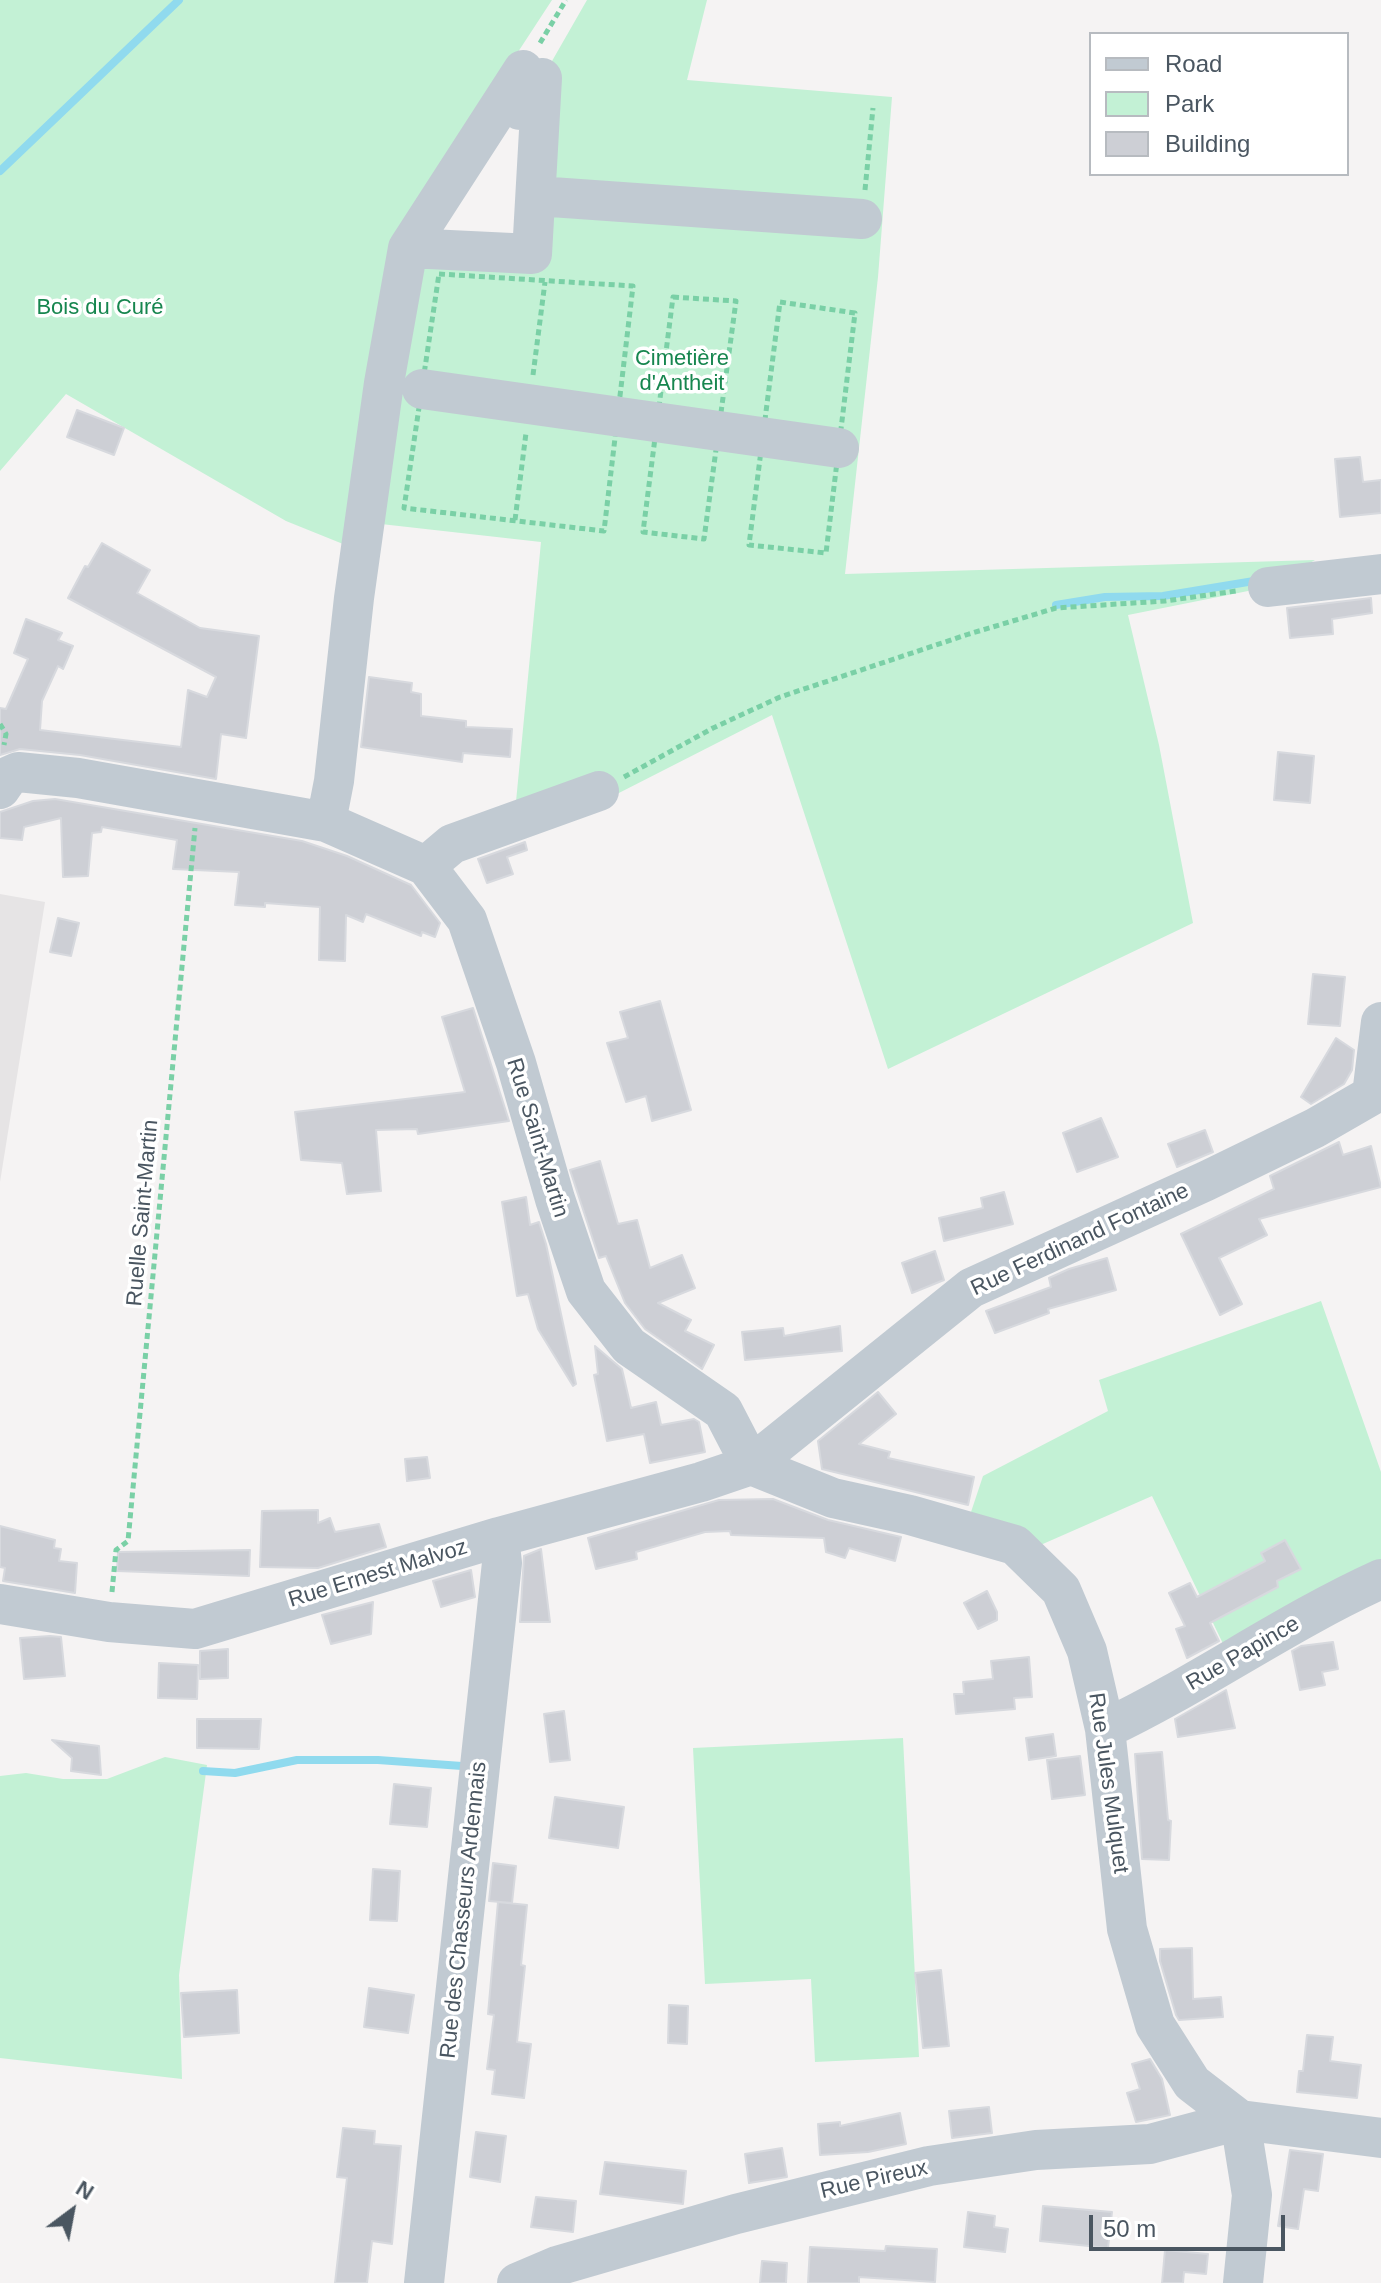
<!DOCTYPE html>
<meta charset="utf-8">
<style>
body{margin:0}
#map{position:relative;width:1381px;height:2283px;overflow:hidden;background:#f5f3f3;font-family:Arial,sans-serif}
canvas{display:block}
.legend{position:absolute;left:1089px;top:32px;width:260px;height:144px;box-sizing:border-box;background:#fff;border:2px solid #b7bbc0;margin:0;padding:10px 14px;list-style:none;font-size:24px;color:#4a5661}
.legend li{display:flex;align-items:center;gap:16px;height:40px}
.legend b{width:40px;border:2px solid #b7bbc0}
.north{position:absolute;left:32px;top:2171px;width:80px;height:80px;-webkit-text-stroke:6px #fff;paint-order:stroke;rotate:32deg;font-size:22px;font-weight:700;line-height:32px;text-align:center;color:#4a5661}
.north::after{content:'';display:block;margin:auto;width:28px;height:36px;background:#4a5661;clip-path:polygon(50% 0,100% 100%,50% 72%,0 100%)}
.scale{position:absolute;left:1089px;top:2215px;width:196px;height:36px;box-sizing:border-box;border:4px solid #4a5661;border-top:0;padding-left:10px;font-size:24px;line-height:28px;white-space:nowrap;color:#4a5661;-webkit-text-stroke:6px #fff;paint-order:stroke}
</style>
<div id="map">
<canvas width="1381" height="2283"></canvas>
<ul class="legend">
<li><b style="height:10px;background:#c1cad2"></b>Road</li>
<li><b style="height:22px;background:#c3f1d5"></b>Park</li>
<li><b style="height:22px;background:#cdcfd5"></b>Building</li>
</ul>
<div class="north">N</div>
<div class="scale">50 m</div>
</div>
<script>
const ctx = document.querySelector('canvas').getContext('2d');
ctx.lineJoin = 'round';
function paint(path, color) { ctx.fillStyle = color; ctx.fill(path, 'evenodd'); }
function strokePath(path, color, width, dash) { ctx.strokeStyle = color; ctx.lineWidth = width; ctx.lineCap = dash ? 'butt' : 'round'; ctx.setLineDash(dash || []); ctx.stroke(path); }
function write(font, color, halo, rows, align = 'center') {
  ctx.font = font + ' Arial,sans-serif'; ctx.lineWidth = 7; ctx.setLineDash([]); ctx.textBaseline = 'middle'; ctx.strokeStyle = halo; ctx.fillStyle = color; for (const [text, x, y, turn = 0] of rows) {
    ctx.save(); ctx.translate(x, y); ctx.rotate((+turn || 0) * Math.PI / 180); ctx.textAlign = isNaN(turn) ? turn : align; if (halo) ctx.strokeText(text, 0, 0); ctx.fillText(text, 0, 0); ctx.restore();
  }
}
const education = new Path2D(`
 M0 894 45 902 0 1182Z`);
const green = new Path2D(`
 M0 0H552L399 234 348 546 286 521 66 394 0 471Z
 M587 0H707L687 80 892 97 878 277 845 574 1315 560 1268 587 1128 615 1159 745 1193 923 888 1069 772 715 613 796 515 812 541 542 381 524 424 253 536 257 548 68Z
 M1321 1301 1381 1472V1566L1227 1652 1152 1496 1036 1547 968 1521 983 1476 1108 1411 1099 1380Z
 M903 1738 919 2057 815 2062 811 1979 705 1984 693 1748Z
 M165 1757 207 1765 179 1975 182 2079 0 2058V1776L26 1773 63 1779H107Z`);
const stream = new Path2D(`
 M0 171 179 0
 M1056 605 1105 597 1163 596 1260 580
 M203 1771 235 1773 297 1760H378L462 1766`);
const building = new Path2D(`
 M77 410 124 428 114 455 67 437Z
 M1360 457 1363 482 1381 480V513L1340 517 1335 459Z
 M102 543 150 570 137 593 200 628 259 636 246 738 221 734 216 779 80 755 20 749 0 755V708L6 709 28 659 14 653 26 619 62 633 58 640 73 646 63 669 58 666 42 701 40 730 181 747 188 690 207 697 216 677 68 598 85 566 88 567Z
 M1371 598 1372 613 1332 619 1333 634 1290 638 1287 608Z
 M369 677 412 683 411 692 421 694V716L466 721V727L512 729 510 757 463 753 462 762 361 747Z
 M1278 752 1314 756 1310 803 1274 800Z
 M55 799 302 841 347 856 411 885 440 923 435 937 422 932 421 936 366 914 363 922 346 915 345 961 319 960 320 907 265 903V907L235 905 239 872 173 869 177 840 102 827 101 832 92 833 88 876 63 877 61 818 24 827 22 840 0 838V812L33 801Z
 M525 842 527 850 507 857 513 874 487 883 478 859Z
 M58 918 79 923 71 956 50 952Z
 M1313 974 1345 977 1340 1026 1308 1024Z
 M660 1001 691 1110 652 1121 646 1096 626 1102 607 1043 628 1038 620 1012Z
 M473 1008 509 1121 418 1134 417 1129 376 1130 381 1191 347 1194 342 1163 301 1160 295 1112 465 1092 442 1017Z
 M1336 1038 1354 1050 1352 1070 1344 1084 1311 1104 1301 1097Z
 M1101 1118 1118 1157 1077 1172 1063 1133Z
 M1205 1130 1213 1152 1177 1167 1168 1144Z
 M1339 1142 1343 1155 1371 1146 1381 1187 1259 1219 1267 1235 1219 1258 1242 1304 1220 1315 1181 1234 1274 1189 1270 1176Z
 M600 1161 618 1224 637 1220 650 1268 682 1255 695 1288 658 1303 691 1320 685 1331 714 1345 702 1369 645 1329 625 1303 606 1256 599 1258 570 1170Z
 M1004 1192 1013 1224 944 1241 939 1218 983 1208 981 1198Z
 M526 1197 530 1225 539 1222 546 1244 576 1384 573 1386 538 1329 528 1294 517 1296 502 1202Z
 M935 1251 944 1280 912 1293 902 1263Z
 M1107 1258 1116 1290 1048 1309 1049 1313 995 1333 986 1311 1051 1287 1049 1278 1069 1269Z
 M840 1326 842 1351 745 1360 742 1332 783 1328 784 1336Z
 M595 1346 622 1369 631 1408 656 1402 661 1425 694 1419 699 1422 705 1452 650 1463 644 1434 607 1441 594 1375 598 1374Z
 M878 1392 896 1414 859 1444 890 1452 888 1458 974 1477 968 1505 822 1469 818 1441Z
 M427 1457 430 1478 407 1481 405 1459Z
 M773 1499 828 1520 901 1537 895 1561 849 1548 845 1558 826 1552 824 1538 731 1535 730 1531 705 1532 636 1552 637 1559 596 1569 588 1538 719 1500Z
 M318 1510V1523L330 1518 335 1532 379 1524 386 1547 318 1568 260 1567 262 1511Z
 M0 1526 55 1540 54 1548 61 1549 59 1561 77 1563 75 1593 3 1581 5 1568 0 1567Z
 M1285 1540 1301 1569 1277 1581 1278 1587 1210 1623 1219 1641 1187 1658 1176 1629 1185 1626 1169 1593 1190 1583 1197 1597 1265 1561 1261 1553Z
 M541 1549 550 1622H520L524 1556Z
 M250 1550 249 1576 117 1571 118 1552Z
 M471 1570 475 1597 441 1607 433 1581Z
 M987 1591 997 1612V1620L978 1629 964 1603Z
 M373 1602 371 1634 331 1644 322 1615Z
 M50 1636 61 1637 65 1676 24 1679 20 1638Z
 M1333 1642 1338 1669 1322 1672 1325 1685 1300 1690 1292 1651 1301 1646Z
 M228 1649V1678L200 1679V1651Z
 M1029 1657 1032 1697 1014 1698 1015 1709 956 1714 954 1694H964L963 1682 993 1679 991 1661Z
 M159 1663 198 1665 197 1699 158 1698Z
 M1226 1690 1235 1728 1178 1737 1175 1719Z
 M564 1711 570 1760 550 1762 544 1714Z
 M197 1719H261L259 1749 197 1748Z
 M1053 1734 1056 1756 1029 1760 1026 1738Z
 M52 1740 99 1746 101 1775 71 1771 72 1758Z
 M1162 1752 1168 1820 1171 1821 1169 1860 1142 1859 1135 1754Z
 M1080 1756 1085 1795 1052 1799 1047 1760Z
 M394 1784 431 1788 427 1827 390 1824Z
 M555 1797 624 1807 618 1848 549 1838Z
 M493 1863 516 1866 512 1903 489 1901Z
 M373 1869 400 1871 397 1921 370 1920Z
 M498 1902 527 1905 521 1965 525 1966 517 2042 531 2044 524 2098 492 2094 495 2070 487 2069 494 2015 488 2014Z
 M1192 1948 1193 1999 1221 1997 1223 2017 1179 2020 1176 2015 1160 1961V1949Z
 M941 1970 949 2046 923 2048 915 1973Z
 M369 1988 414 1995 408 2033 364 2027Z
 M237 1990 239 2033 184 2037 181 1993Z
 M669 2005 688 2006 687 2044 668 2043Z
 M1307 2035 1333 2037 1330 2061 1361 2065 1357 2098 1297 2092 1299 2071H1303Z
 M1150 2059 1162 2079 1170 2115 1136 2122 1127 2093 1140 2089 1132 2064Z
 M989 2107 992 2133 952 2138 949 2111Z
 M900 2113 906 2144 868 2152 820 2155 818 2124 840 2122V2126Z
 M343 2128 375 2131 374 2144 401 2146 392 2244 372 2241 367 2283H335L347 2178 337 2177Z
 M476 2132 506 2136 500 2182 470 2177Z
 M782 2148 787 2177 749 2183 745 2154Z
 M1290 2150 1323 2154 1318 2191 1304 2189 1298 2229 1278 2226Z
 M605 2162 686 2171 683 2204 600 2194Z
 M536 2197 576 2201 573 2232 531 2227Z
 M1043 2206 1112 2212 1108 2248 1040 2241Z
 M968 2212 995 2216 994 2227 1008 2229 1005 2252 964 2247Z
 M886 2246 937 2249 935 2282 859 2277V2283H808L810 2247 885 2251Z
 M1165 2250 1208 2254 1206 2274 1184 2272 1183 2283H1162Z
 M762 2261 787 2263 786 2283H760Z`);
const path = new Path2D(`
 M540 43 566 0
 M865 190 873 108
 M439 274 633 286 604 531 404 508Z
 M673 297 736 301 704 539 643 532Z
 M780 302 855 313 826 553 749 545Z
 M533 375 545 282
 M515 520 526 433
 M0 724 6 734 4 745
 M624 777 713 728 780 697 969 634 1056 608 1165 601 1236 591
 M112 1592 116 1550 128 1541 195 828`);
const minor = new Path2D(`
 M537 196 862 219
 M408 248 532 254 542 78 520 110
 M422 389 839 448
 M1268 587 1381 574
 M0 789 9 776 18 772 78 778 326 822 426 866 467 920 516 1063 555 1199 586 1291 629 1346 723 1411 751 1465
 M326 822 334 781 354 598 384 383 408 248 523 70
 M426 866 452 844 599 791
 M751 1465 833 1498 910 1515 1015 1545 1061 1590 1087 1651 1105 1729 1127 1929 1155 2025 1192 2083 1240 2120 1252 2195 1243 2283
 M0 1604 109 1622 195 1629 499 1537 701 1482 751 1465 971 1288 1206 1181 1315 1128 1372 1095 1381 1022
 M1105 1729C1200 1684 1286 1622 1381 1579
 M424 2283 502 1563 499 1537
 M517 2283 557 2266 736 2214 929 2166 1036 2150 1150 2144 1240 2120 1381 2138`);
const parkNames = [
 ["Bois du Curé",100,308],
 ["Cimetière",682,359],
 ["d'Antheit",682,384]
];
const streetNames = [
 ["Rue Saint-Martin",537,1138,73],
 ["Ruelle Saint-Martin",143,1213,-85],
 ["Rue Ferdinand Fontaine",1080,1240,-25],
 ["Rue Ernest Malvoz",378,1574,-17],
 ["Rue Papince",1243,1654,-30],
 ["Rue Jules Mulquet",1108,1783,82],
 ["Rue des Chasseurs Ardennais",464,1910,-84],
 ["Rue Pireux",874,2180,-13]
];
paint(education, '#e6e4e5');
paint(green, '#c3f1d5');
strokePath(stream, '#90daee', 8);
paint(building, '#cdcfd5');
strokePath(building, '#d7d9de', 2);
strokePath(path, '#7ad0a6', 5, [6, 4]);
strokePath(minor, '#c1cad2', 40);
write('22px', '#17864f', '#fff', parkNames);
write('22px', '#4a5661', '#fff', streetNames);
</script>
